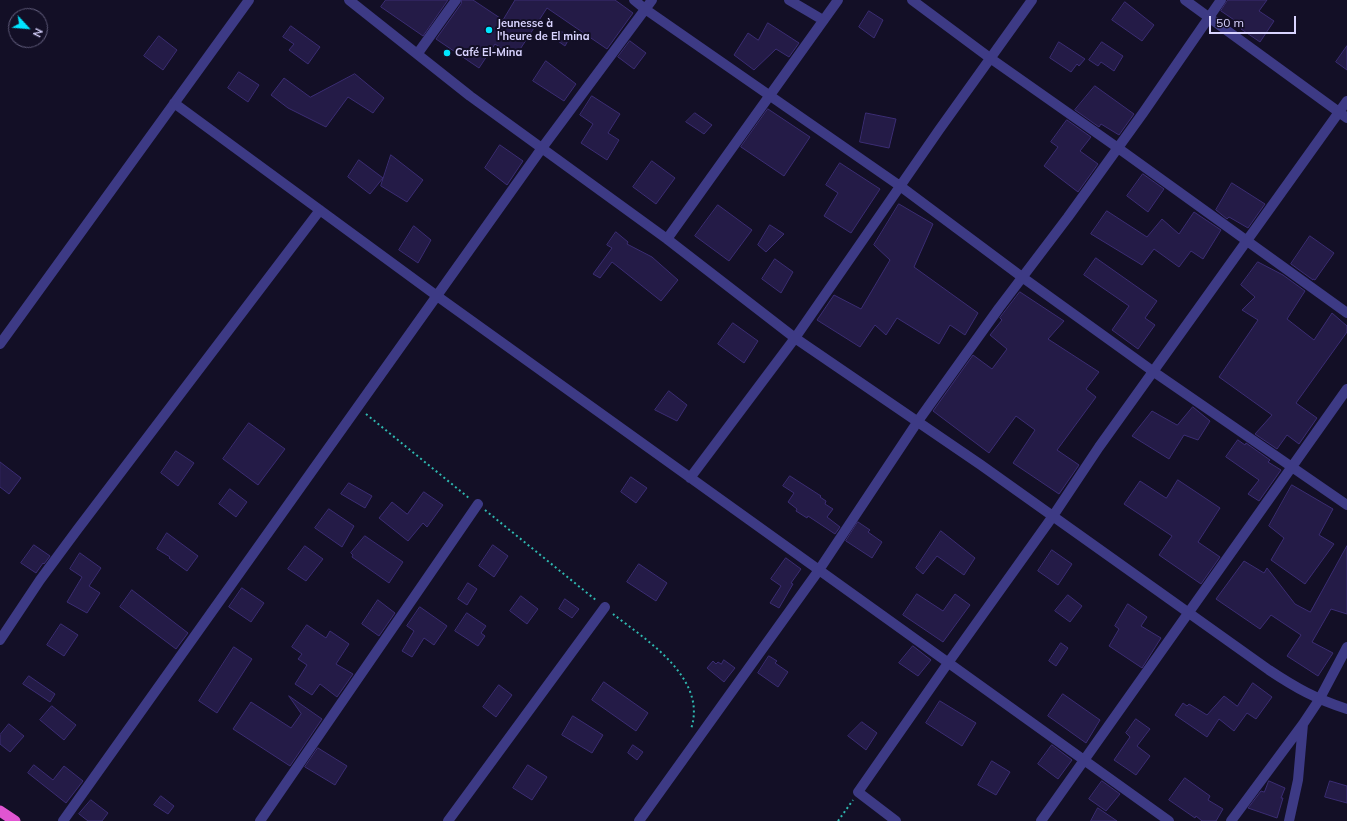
<!DOCTYPE html>
<meta charset="utf-8">
<style>
body{margin:0}
#map{position:relative;width:1347px;height:821px;overflow:hidden;background:#130f26;font-family:Mulish,sans-serif}
canvas{display:block}
.north{position:absolute;left:8px;top:8px;width:40px;height:40px;box-sizing:border-box;background:#130f26;border:1px solid #625e7d;border-radius:50%;rotate:116deg;font-size:11px;font-weight:700;line-height:16px;text-align:center;color:#d9d4ff}
.north::after{content:'';display:block;margin:auto;width:14px;height:18px;background:#00e5ff;clip-path:polygon(50% 0,100% 100%,50% 72%,0 100%)}
.scale{position:absolute;left:1209px;top:16px;width:87px;height:18px;box-sizing:border-box;border:2px solid #d9d4ff;border-top:0;padding-left:5px;font-size:12px;line-height:14px;white-space:nowrap;color:#d9d4ff;-webkit-text-stroke:3px #130f26;paint-order:stroke}
</style>
<div id="map">
<canvas width="1347" height="821"></canvas>
<div class="north">N</div>
<div class="scale">50 m</div>
</div>
<script>
const ctx = document.querySelector('canvas').getContext('2d');
ctx.lineJoin = 'round';
function paint(path, color) { ctx.fillStyle = color; ctx.fill(path, 'evenodd'); }
function strokePath(path, color, width, dash) { ctx.strokeStyle = color; ctx.lineWidth = width; ctx.lineCap = dash ? 'butt' : 'round'; ctx.setLineDash(dash || []); ctx.stroke(path); }
function write(font, color, halo, rows, align = 'center') {
  ctx.font = font + ' Mulish,sans-serif'; ctx.lineWidth = 4; ctx.setLineDash([]); ctx.textBaseline = 'middle'; ctx.strokeStyle = halo; ctx.fillStyle = color; for (const [text, x, y, turn = 0] of rows) {
    ctx.save(); ctx.translate(x, y); ctx.rotate((+turn || 0) * Math.PI / 180); ctx.textAlign = isNaN(turn) ? turn : align; if (halo) ctx.strokeText(text, 0, 0); ctx.fillText(text, 0, 0); ctx.restore();
  }
}
const building = new Path2D(`
 M386 0H448L423 36 381 7Z
 M462 0H473L503 20 515 0H615L633 13 607 49 547 8 515 57 495 44 479 68 436 39 461 4Z
 M1228 0H1267L1259 11 1274 21 1260 42 1241 29 1243 26 1221 11Z
 M1125 2 1154 25 1142 41 1112 20Z
 M869 11 883 20 874 38 859 27Z
 M768 23 799 43 789 57 776 49 754 70 734 55 748 33 758 40Z
 M291 26 320 47 308 64 289 50 294 44 283 37Z
 M559 31 571 35 565 46 555 39Z
 M159 36 177 50 163 70 144 56Z
 M630 41 646 53 634 69 618 57Z
 M1059 42 1085 59 1079 66 1077 64 1071 72 1050 58Z
 M1102 42 1123 56 1114 71 1101 62 1098 66 1089 60Z
 M1347 46V70L1336 62Z
 M546 61 576 84 564 101 533 81Z
 M239 72 259 85 248 102 228 88Z
 M355 74 384 98 373 113 348 97 326 127 288 108 271 95 284 78 310 97Z
 M1095 86 1134 114 1119 135 1101 124 1099 127 1075 110Z
 M592 96 620 114 608 133 619 140 607 160 581 143 593 124 580 115Z
 M768 109 810 137 784 176 741 147Z
 M695 113 712 125 704 134 686 122Z
 M866 113 896 119 889 148 860 142Z
 M1067 120 1091 137 1080 151 1098 164 1078 192 1044 166 1058 147 1051 142Z
 M500 145 523 161 507 185 485 168Z
 M391 155 423 180 407 202 381 186Z
 M359 160 383 178 370 194 348 177Z
 M652 161 675 178 656 204 633 187Z
 M840 163 880 189 851 233 824 216 838 193 826 185Z
 M1143 174 1164 189 1148 212 1127 196Z
 M1232 183 1265 204 1248 228 1229 217 1227 219 1216 210Z
 M899 204 933 224 914 267 978 313 965 335 950 325 939 344 897 318 886 335 875 325 860 347 817 320 834 295 861 309 890 260 874 245Z
 M718 205 752 230 729 261 695 236Z
 M1107 211 1147 237 1162 219 1179 234 1194 212 1221 230 1203 259 1191 251 1179 267 1154 249 1142 265 1091 234Z
 M770 225 784 234 766 252 758 245Z
 M414 226 431 240 418 263 399 250Z
 M616 232 628 242 627 244 652 257 678 280 661 301 612 262 600 278 593 274 612 248 607 245Z
 M1310 236 1334 253 1315 280 1313 279V280L1291 264Z
 M1096 258 1157 301 1145 318 1155 325 1138 349 1112 330 1129 306 1084 275Z
 M775 259 793 272 781 293 762 279Z
 M1258 262 1283 275 1305 291 1287 319 1314 340 1332 313 1347 326V332L1296 403 1317 418 1299 444 1287 435 1277 449 1255 434 1272 415 1219 377 1258 320 1242 310 1255 297 1241 285Z
 M1020 292 1064 321 1048 339 1099 372 1086 389 1096 397 1057 450 1079 465 1059 494 1013 463 1035 430 1016 416 989 453 933 411 973 355 992 369 1007 349 990 335 1002 320 1000 318Z
 M733 323 758 341 744 363 718 344Z
 M669 391 687 405 677 421 655 410Z
 M1193 407 1210 421 1198 440 1184 435 1169 459 1132 436 1152 411 1177 425Z
 M249 423 285 449 258 485 223 459Z
 M1238 440 1245 445 1246 443 1270 460 1268 462 1281 470 1259 501 1248 494 1259 480 1226 457Z
 M176 451 194 463 178 486 161 473Z
 M0 462 21 478 9 494 0 487Z
 M790 476 821 496 820 497 826 501 825 504 833 509 827 517 840 527 835 534 808 516 807 518 796 511 797 509 788 502 794 493 783 486Z
 M631 477 647 488 636 503 621 492Z
 M1178 480 1220 508 1198 542 1220 557 1201 584 1159 555 1172 536 1124 504 1140 481 1166 498Z
 M349 483 372 496 365 508 341 494Z
 M1292 485 1333 509 1319 535 1334 544 1305 584 1271 560 1284 538 1269 526Z
 M230 489 247 502 236 517 219 504Z
 M424 492 443 505 427 527 423 523 408 541 379 518 392 502 407 514Z
 M329 509 354 526 342 547 315 528Z
 M858 522 870 530 868 532 882 542 872 558 846 541Z
 M941 531 975 558 964 575 937 556 923 574 916 568Z
 M167 533 198 556 187 571 169 558 170 557 157 549Z
 M365 536 403 562 389 583 352 557 353 555 351 553Z
 M34 545 50 556 44 564 43 563 36 573 21 563Z
 M493 545 508 556 494 577 479 566Z
 M305 546 323 559 306 581 288 569Z
 M1347 546V614L1331 609 1312 642 1333 653 1318 676 1287 656 1301 635 1271 615 1260 629 1216 599 1244 561 1264 573 1267 568 1295 604 1310 612Z
 M1052 550 1072 564 1058 585 1038 571Z
 M80 553 101 568 89 586 100 593 87 613 67 602 82 577 70 569Z
 M786 558 801 569 791 583 793 584 779 608 770 603 781 586 771 579Z
 M639 564 667 583 656 601 627 582Z
 M468 583 477 589 467 605 458 599Z
 M242 588 264 603 251 622 229 607Z
 M132 590 188 633 176 649 120 607Z
 M917 594 943 611 955 594 970 605 943 642 903 615Z
 M1068 595 1082 606 1070 622 1055 611Z
 M521 596 538 609 527 624 510 611Z
 M565 599 579 609 572 618 559 609Z
 M378 600 395 613 379 636 362 624Z
 M1128 604 1147 617 1141 626 1161 638 1142 668 1109 646 1119 629 1115 626Z
 M420 607 447 626 434 645 424 638 412 657 402 651 414 631 407 626Z
 M467 613 486 626 481 633 485 636 478 646 455 631Z
 M61 624 78 635 64 656 47 645Z
 M307 625 326 638 330 631 349 644 336 664 353 674 337 697 320 684 312 695 295 684 307 665 298 659 302 654 292 647Z
 M1061 643 1068 648 1056 666 1049 661Z
 M913 646 931 660 918 676 899 663Z
 M234 647 252 659 217 713 199 701Z
 M769 656 777 661 775 663 788 672 778 687 758 673Z
 M724 660 735 668 724 682 707 668 713 661 716 664 718 662 721 664Z
 M29 676 55 694 50 702 23 684Z
 M604 682 648 713 636 731 592 700Z
 M1253 683 1272 697 1256 719 1247 713 1234 731 1219 719 1207 737 1175 715 1183 703 1187 706 1189 704 1207 715 1224 696 1237 706Z
 M499 685 512 695 496 717 483 707Z
 M1063 694 1100 720 1086 743 1048 716Z
 M289 696 322 719 290 766 233 729 251 702 291 728 301 714Z
 M940 701 976 723 962 746 926 723Z
 M52 706 76 725 64 740 40 720Z
 M573 716 603 735 592 753 562 735Z
 M1136 719 1150 729 1137 746 1150 756 1136 775 1114 760 1130 737 1126 733Z
 M862 722 877 733 866 750 848 736Z
 M9 724 24 736 10 752 0 744V735Z
 M633 745 643 752 637 760 628 753Z
 M1052 745 1072 760 1058 779 1038 764Z
 M318 748 347 766 335 785 305 767Z
 M992 761 1010 772 996 795 978 785Z
 M34 765 53 780 64 766 83 781 66 803 28 773Z
 M528 765 547 777 532 800 513 788Z
 M1185 778 1210 796 1208 800 1223 809 1216 821H1202L1196 816 1195 818 1169 800Z
 M1102 781 1120 794 1106 811 1089 799Z
 M1269 781 1285 788 1281 798H1283L1277 818 1248 808 1261 791 1264 792Z
 M1330 781 1347 786V803L1325 797Z
 M161 796 174 806 168 814 154 805Z
 M91 800 108 813 102 821H88L79 814Z
 M1098 808 1117 821H1091Z`);
const path = new Path2D(`
 M366 414 469 498
 M485 510 597 601
 M613 614C646 640 708 678 691 729
 M838 821 853 800`);
const minor = new Path2D(`
 M349 0 470 96 667 239 795 338 981 465 1269 670C1296 688 1316 699 1347 709
 M634 0 645 9 900 186 1022 277 1154 372 1347 505
 M789 0 823 20
 M912 0 990 58 1118 148 1347 313
 M1185 0 1347 118
 M418 53 456 0
 M174 103 437 296 1169 821
 M667 239 838 0
 M0 344 249 0
 M690 478 795 338 939 130 1032 0
 M0 640 40 580 77 530 320 210
 M63 821 542 148 652 0
 M260 821 478 504
 M448 821 605 607
 M639 821 819 570 918 421 999 308 1068 217 1143 113 1221 0
 M896 821 858 792 948 663 1053 516 1099 447 1347 101
 M1041 821 1347 389
 M1231 821 1303 724 1319 700 1347 647
 M1289 821 1298 780 1303 724`);
const trunk = new Path2D(`
 M0 811 15 821`);
const markers = [
 [489,30,4,"#00e5ff"],
 [447,53,4,"#00e5ff"]
];
const poiNames = [
 ["Jeunesse à",497,24],
 ["l'heure de El mina",497,37],
 ["Café El-Mina",455,53]
];
paint(building, '#241b47');
strokePath(building, '#3b2d73', 1);
strokePath(path, '#2fb8b0', 2, [2, 3]);
strokePath(minor, '#3d3a85', 10);
strokePath(trunk, '#e055d1', 11);
for (const [x, y, r, color] of markers) { const dot = new Path2D(); dot.arc(x, y, r, 0, 2 * Math.PI); ctx.fillStyle = color; ctx.fill(dot); strokePath(dot, '#130f26', 1.5); }
write('bold 11px', '#d9d4ff', '#130f26', poiNames, 'left');
</script>
